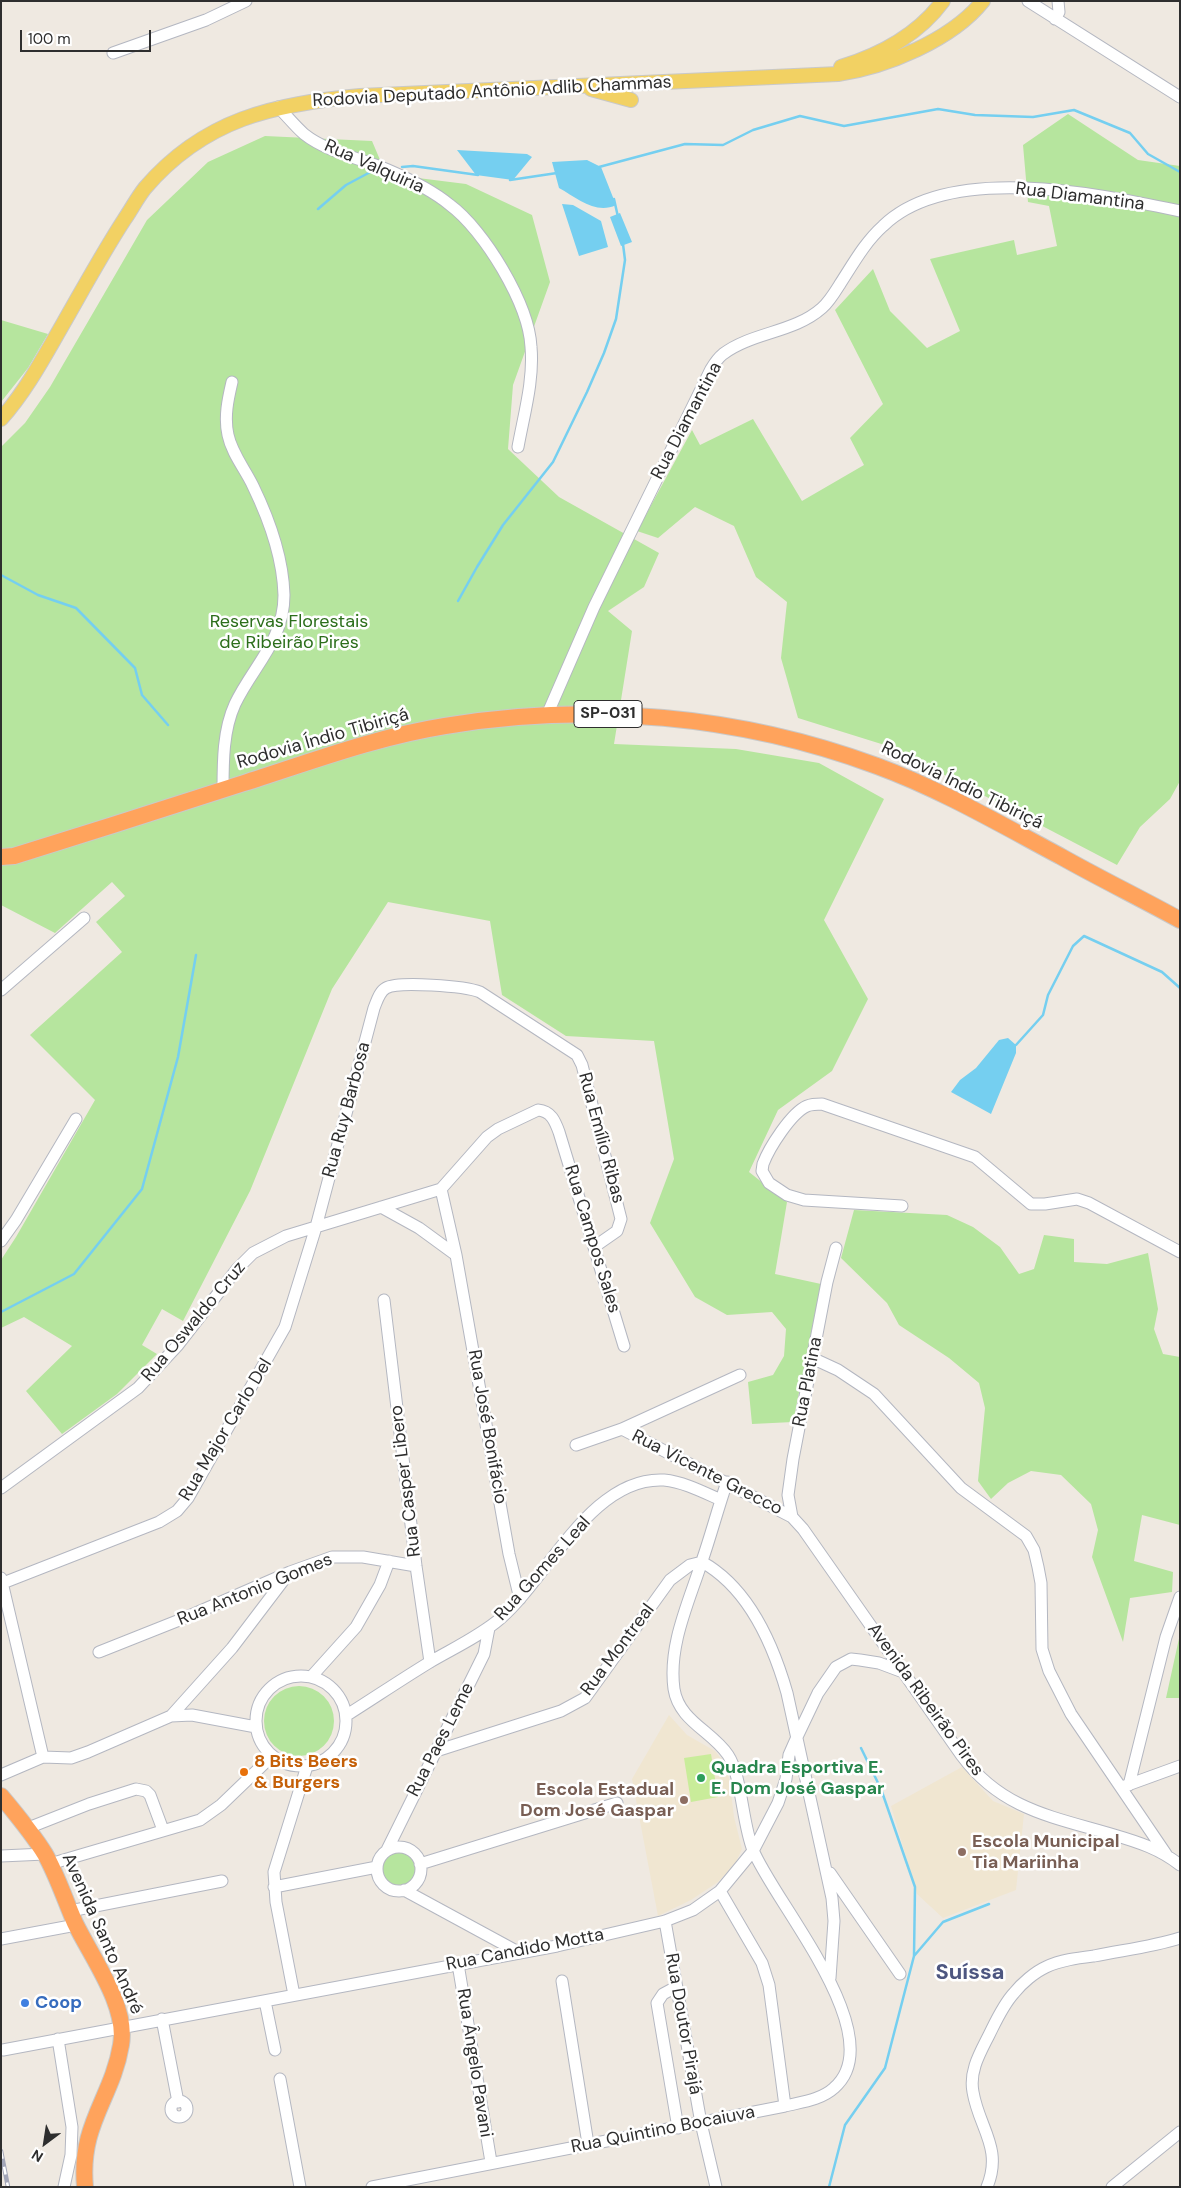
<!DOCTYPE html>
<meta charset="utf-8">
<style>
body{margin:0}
#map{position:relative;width:1181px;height:2188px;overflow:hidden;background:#efe9e1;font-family:"DM Sans",sans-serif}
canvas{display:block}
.frame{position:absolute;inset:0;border:2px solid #2e2e2e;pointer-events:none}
.north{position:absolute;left:20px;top:2118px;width:50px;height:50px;-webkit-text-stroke:4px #fff;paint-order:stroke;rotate:211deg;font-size:14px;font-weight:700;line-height:20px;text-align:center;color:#2e2e2e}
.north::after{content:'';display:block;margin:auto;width:18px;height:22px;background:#2e2e2e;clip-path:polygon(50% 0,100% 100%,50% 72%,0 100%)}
.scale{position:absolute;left:20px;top:30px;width:131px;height:22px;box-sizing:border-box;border:2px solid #2e2e2e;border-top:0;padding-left:6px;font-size:15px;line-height:18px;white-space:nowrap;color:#2e2e2e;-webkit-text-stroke:4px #fff;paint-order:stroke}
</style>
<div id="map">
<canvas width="1181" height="2188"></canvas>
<div class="frame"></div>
<div class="north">N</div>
<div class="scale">100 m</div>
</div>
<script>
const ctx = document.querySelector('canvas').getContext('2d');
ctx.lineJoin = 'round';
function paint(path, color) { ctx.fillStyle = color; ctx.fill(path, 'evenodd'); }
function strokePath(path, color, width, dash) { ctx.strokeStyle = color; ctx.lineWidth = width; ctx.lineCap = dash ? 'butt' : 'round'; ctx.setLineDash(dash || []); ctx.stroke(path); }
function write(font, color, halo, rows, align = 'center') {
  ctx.font = font + ' "DM Sans",sans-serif'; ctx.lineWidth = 5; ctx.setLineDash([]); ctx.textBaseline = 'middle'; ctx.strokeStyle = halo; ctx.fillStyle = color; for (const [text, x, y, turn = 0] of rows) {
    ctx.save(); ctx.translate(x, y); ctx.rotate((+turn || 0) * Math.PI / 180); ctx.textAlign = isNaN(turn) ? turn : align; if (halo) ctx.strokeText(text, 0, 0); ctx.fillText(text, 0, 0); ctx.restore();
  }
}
const education = new Path2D(`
 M669 1715 687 1735 715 1751 726 1765 730 1784 734 1817 742 1849 735 1864 718 1882 691 1900 658 1916 632 1779Z
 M962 1767 993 1801 1024 1814 1016 1890 943 1918 917 1894 891 1806Z`);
const green = new Path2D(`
 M1068 114 1138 160 1180 166V781L1170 799 1140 827 1117 865 891 747 798 718 781 658 787 602 756 577 734 526 695 507 658 538 637 531 692 430 700 445 753 419 802 501 864 465 850 438 883 404 835 310 873 269 890 311 927 348 960 331 930 259 1014 240 1017 255 1057 246 1049 206 1028 202 1023 145Z
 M265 136 372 141 386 174 466 184 532 215 550 282 513 385 508 449 559 497 659 553 644 587 608 611 632 631 614 744 736 749 819 763 884 799 824 920 868 999 832 1071 778 1110 749 1172 787 1202 775 1274 821 1284 793 1422 752 1424 748 1382 773 1375 784 1356 786 1329 772 1312 727 1315 695 1297 650 1223 674 1159 654 1041 566 1036 502 995 490 921 388 902 332 989 250 1191 183 1321 162 1309 142 1345 157 1354 117 1394 62 1434 26 1391 72 1346 24 1317 1 1328V1260L16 1237 95 1100 30 1035 122 952 96 922 125 896 112 882 55 933 1 905V447L25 423 50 387 147 220 208 162Z
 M1 320 48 334 28 368 1 402Z
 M854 1210 947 1215 973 1227 1000 1247 1019 1274 1034 1269 1044 1235 1074 1239V1262L1107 1264 1148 1253 1158 1309 1154 1329 1163 1354 1180 1357V1525L1142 1515 1134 1561 1173 1572 1172 1592 1130 1598 1123 1642 1092 1557 1098 1530 1091 1504 1061 1475 1031 1471 1008 1483 991 1499 978 1481 985 1408 979 1383 949 1358 899 1325 887 1303 841 1258Z
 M1180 1634V1698H1166Z
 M264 1721a35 35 0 1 1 70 0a35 35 0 1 1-70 0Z
 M382 1868a17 17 0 1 1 34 0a17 17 0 1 1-34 0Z`);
const pitch = new Path2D(`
 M711 1754 718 1797 691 1802 684 1758Z`);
const water = new Path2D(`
 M457 150 527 154 532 157 513 180 476 175Z
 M587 160 601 167 616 205C596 215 577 198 559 188L552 162Z
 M562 204 573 205 601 221 608 247 579 256Z
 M620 213 632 242 621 246 610 217Z
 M1008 1038 1016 1045V1053L991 1114 951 1092 960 1080 976 1068 999 1040Z`);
const stream = new Path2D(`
 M402 167 413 166 478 175
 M599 167 685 144 723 145 753 130 800 116 844 126 938 109 975 115 1033 117 1074 110 1130 133 1148 154 1180 172
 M510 180 557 173
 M614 199 618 217
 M318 209 346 185 376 169
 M1 575 38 595 76 608 135 668 142 695 168 725
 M458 601 477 567 503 525 553 462 587 392 604 353 616 319 625 260 623 244
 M1016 1045 1043 1015 1048 995 1073 946 1084 936 1162 972 1180 988
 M1 1312 74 1274 142 1189 178 1057 196 955
 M914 1956 943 1922 989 1904
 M829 2187 845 2125 885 2068 914 1956 915 1887 881 1789 861 1748`);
const minor = new Path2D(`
 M1028 1 1180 97
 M1055 19 1059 12 1058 1
 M113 53 206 20 246 1
 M278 107C287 116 295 126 304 134 328 153 361 158 388 170 409 179 432 190 450 205 484 230 529 304 531 347 534 380 524 414 518 447
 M547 715 594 607 711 369C714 364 718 358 723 354 752 332 794 333 822 308 829 302 835 292 840 284 853 264 865 242 883 226 949 162 1099 194 1180 211
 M223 790C223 762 223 730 235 704 253 666 284 641 284 595 283 558 269 519 253 486 245 469 232 454 228 435 224 417 228 399 232 382
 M1 990 84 918
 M441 1189 456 1255 509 1554 520 1599
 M902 1206 804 1200 787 1195 769 1183 762 1171 763 1164C769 1148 791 1113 807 1106 812 1104 817 1104 822 1104L975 1157 1031 1204H1045L1077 1199 1089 1203 1180 1252
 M381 1207 419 1228 456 1255
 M1 1241 16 1220 76 1119
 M384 1300 416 1566 430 1662
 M812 1358 838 1370 874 1394 961 1488 1026 1536 1034 1550 1038 1567 1041 1583 1042 1649 1049 1671 1071 1714 1166 1854
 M622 1429 792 1517 803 1529 962 1756C1002 1810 1054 1817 1114 1835 1138 1842 1160 1849 1180 1865
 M576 1445 622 1429 740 1375
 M1 1488 138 1388 178 1345 237 1269 253 1253 286 1236 441 1189 487 1137 498 1129 538 1110C551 1111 555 1121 559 1132L624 1346
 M792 1517 788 1495 793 1459 827 1282 836 1248
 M1 1578 43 1757
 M3 1583 159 1522 177 1511 188 1498 285 1327 316 1227 374 1008C377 1001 379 992 386 988 398 981 465 986 480 992L577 1055 582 1065 621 1219 617 1231 594 1247
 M99 1652 182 1619 290 1572 332 1557H363L416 1566
 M256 1721a45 45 0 1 1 90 0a45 45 0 1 1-90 0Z
 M311 1677 356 1627 380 1585 389 1561
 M347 1715C374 1698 402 1679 430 1662 454 1648 480 1636 501 1618 548 1577 592 1476 664 1480 684 1482 703 1492 721 1500
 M171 1716 232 1648 289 1573
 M436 1751 561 1711 585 1698 670 1580 690 1565 702 1562C749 1588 773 1644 787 1693L832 1898 834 1921 830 1978
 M1 1775 43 1757 71 1758 88 1752 171 1716 192 1715 256 1727
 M1129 1785 1166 1637 1180 1597
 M1125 1786 1180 1766
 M28 1828 89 1804 136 1789 146 1791 150 1795 163 1830
 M377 1869a22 22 0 1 1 44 0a22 22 0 1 1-44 0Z
 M387 1850 484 1654 489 1628
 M1 1856 45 1854
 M50 1864 200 1820 221 1805 272 1756
 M420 1864 617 1803
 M830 1873 900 1974
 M274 1887 377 1867
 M404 1890 520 1953
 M720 1891 762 1963 769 1985 785 2106
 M70 1911 222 1881
 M665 1921 701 2123 716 2187
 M1 1939 76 1925
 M458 1964 491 2162
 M562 1981 588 2144
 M676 1987 663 1994 657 2003 678 2128
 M294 1995 276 1902 274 1872 307 1766
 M265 2001 275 2050
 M162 2019 178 2102
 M58 2039 72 2127 71 2155 64 2187
 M3 2050 557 1946 665 1921 693 1910 720 1891 753 1851 778 1803 786 1779 789 1755 797 1737 818 1693 836 1667 851 1659 860 1660 879 1663 903 1672
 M280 2079 300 2187
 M171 2109a8 8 0 1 1 16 0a8 8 0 1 1-16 0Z
 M372 2187 785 2106C801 2102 821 2100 834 2088 893 2037 774 1902 753 1850 742 1823 742 1776 728 1755 712 1731 679 1721 674 1689 668 1645 689 1602 702 1561 711 1535 718 1508 727 1482
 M987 2187C1003 2148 979 2128 973 2092 969 2071 980 2053 989 2035 996 2021 1003 2005 1014 1993 1022 1983 1035 1972 1046 1967 1061 1960 1078 1958 1094 1956 1123 1950 1152 1947 1180 1938
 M1112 2187 1180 2132`);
const major = new Path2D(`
 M841 67C880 55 918 35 943 1
 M591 89 631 100
 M1 419C26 391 44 357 63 324 83 289 102 254 124 220 131 210 137 198 145 188 204 119 274 104 360 96L838 74C886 67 952 40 983 1`);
const highway = new Path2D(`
 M1 857 14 856C91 832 167 808 244 783 310 762 376 737 445 726 590 702 739 715 877 766 940 789 1000 824 1060 856 1099 878 1140 898 1180 920
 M1 1796C17 1815 32 1833 45 1854 57 1875 65 1900 75 1923 92 1958 128 2006 121 2045 112 2099 79 2124 85 2187`);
const rail = new Path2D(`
 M1 2151 8 2187`);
const markers = [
 [244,1772,5,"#e8710a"],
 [701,1778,5,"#2e9e5b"],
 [684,1800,5,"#8d6e63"],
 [962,1852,5,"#8d6e63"],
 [25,2003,5,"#3f7fe0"]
];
const shields = [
 [608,714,68]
];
const shieldNames = [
 ["SP-031",608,714]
];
const streetNames = [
 ["Rodovia Deputado Antônio Adlib Chammas",492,92,-3],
 ["Rua Valquiria",374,167,24],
 ["Rua Diamantina",1080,197,7],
 ["Rua Diamantina",687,421,-62],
 ["Rodovia Índio Tibiriçá",323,739,-16],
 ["Rodovia Índio Tibiriçá",962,786,26],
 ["Rua Ruy Barbosa",347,1110,-75],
 ["Rua Emílio Ribas",601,1138,75],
 ["Rua Campos Sales",592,1239,73],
 ["Rua Oswaldo Cruz",194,1322,-50],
 ["Rua Platina",808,1382,-79],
 ["Rua José Bonifácio",487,1427,80],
 ["Rua Major Carlo Del",226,1430,-59],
 ["Rua Vicente Grecco",707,1473,27],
 ["Rua Casper Libero",406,1481,-97],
 ["Rua Gomes Leal",543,1569,-48],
 ["Rua Antonio Gomes",255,1590,-22],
 ["Rua Montreal",618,1650,-53],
 ["Avenida Ribeirão Pires",925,1700,54],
 ["Rua Paes Leme",441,1740,-63],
 ["Avenida Santo André",102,1934,66],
 ["Rua Candido Motta",525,1950,-11],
 ["Rua Doutor Pirajá",683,2024,80],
 ["Rua Ângelo Pavani",474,2063,81],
 ["Rua Quintino Bocaiuva",663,2130,-11]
];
const parkNames = [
 ["Reservas Florestais",289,622],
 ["de Ribeirão Pires",289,643]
];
const foodNames = [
 ["8 Bits Beers",254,1762],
 ["& Burgers",254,1783]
];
const leisureNames = [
 ["Quadra Esportiva E.",711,1768],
 ["E. Dom José Gaspar",711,1789]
];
const educationNames = [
 ["Escola Estadual",674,1790],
 ["Dom José Gaspar",674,1811],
 ["Escola Municipal",972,1842,"left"],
 ["Tia Mariinha",972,1863,"left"]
];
const shopNames = [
 ["Coop",35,2003]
];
const districtNames = [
 ["Suíssa",970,1973]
];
paint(education, '#f0e6d1');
paint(green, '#b6e59e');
paint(pitch, '#c9ec9a');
paint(water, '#75cff0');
strokePath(stream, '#75cff0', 2.5);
strokePath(minor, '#b4b7c1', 13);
strokePath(major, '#c9c9c9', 16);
strokePath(highway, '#c9c9c9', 18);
strokePath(minor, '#fff', 11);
strokePath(major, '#f2d163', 14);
strokePath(highway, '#ffa35c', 16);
strokePath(rail, '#a3a6b8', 4.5);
strokePath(rail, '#fff', 2.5, [8]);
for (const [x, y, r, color] of markers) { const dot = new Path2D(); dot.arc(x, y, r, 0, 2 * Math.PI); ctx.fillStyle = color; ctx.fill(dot); strokePath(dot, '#fff', 2); }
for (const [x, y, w] of shields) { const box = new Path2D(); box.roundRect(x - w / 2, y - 13.5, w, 27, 4); ctx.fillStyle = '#fff'; ctx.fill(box); strokePath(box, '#2e2e2e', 1); }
write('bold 16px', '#2e2e2e', null, shieldNames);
write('18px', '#2e2e2e', '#fff', streetNames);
write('18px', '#2c6e1b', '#fff', parkNames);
write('bold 18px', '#c56008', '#fff', foodNames, 'left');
write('bold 18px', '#27864d', '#fff', leisureNames, 'left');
write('bold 18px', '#785e54', '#fff', educationNames, 'right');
write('bold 18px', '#366cbe', '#fff', shopNames, 'left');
write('bold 22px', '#4d5680', '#fff', districtNames);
</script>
